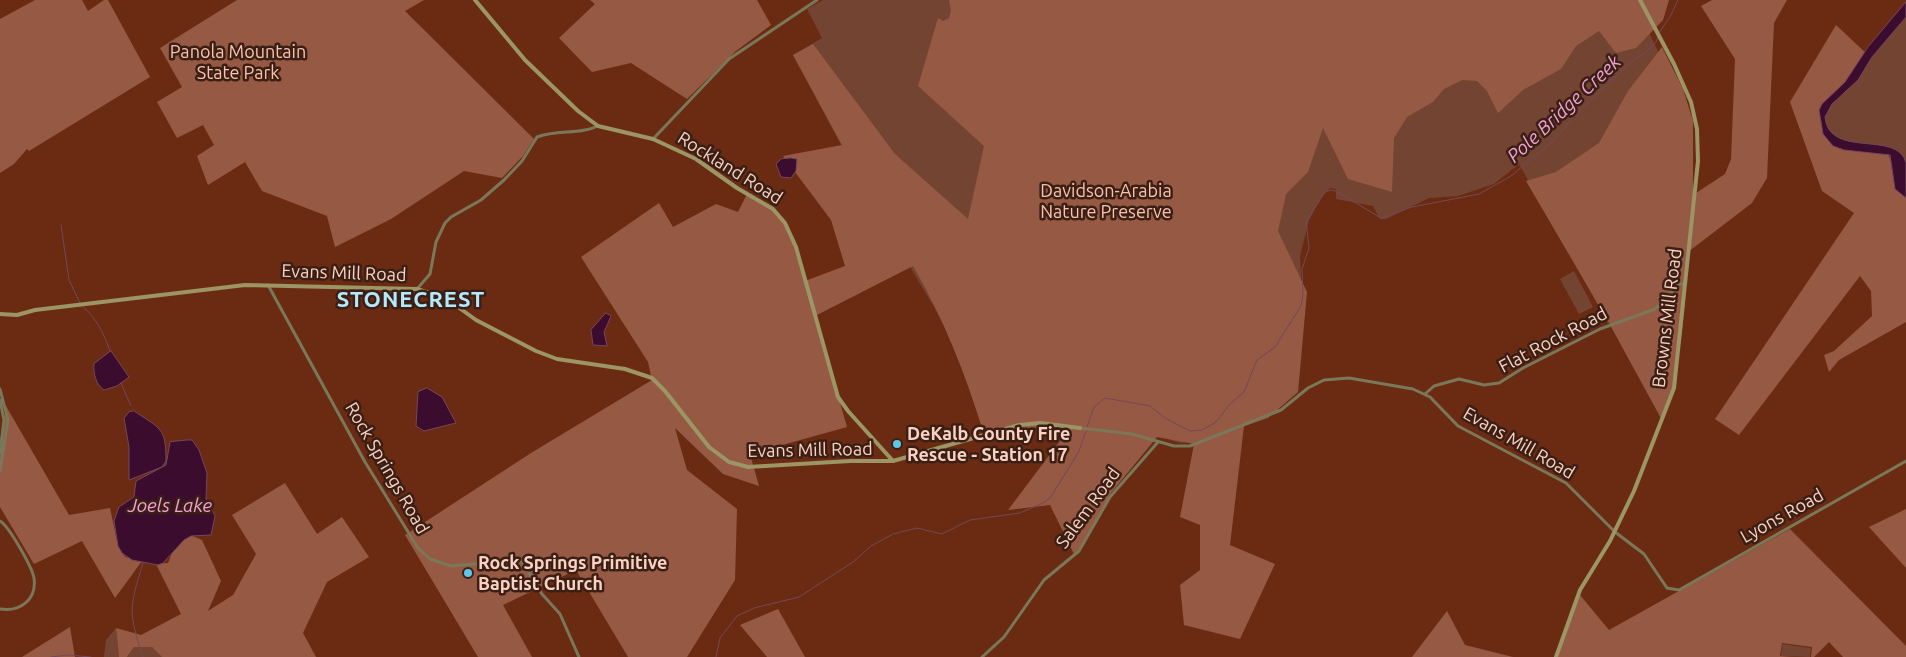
<!DOCTYPE html>
<style>
body{margin:0}
canvas{display:block;background:#6a2b12}
</style>
<canvas width="1906" height="657"></canvas>
<script>
const ctx = document.querySelector('canvas').getContext('2d');
ctx.lineJoin = 'round';
function paint(path, color) { ctx.fillStyle = color; ctx.fill(path, 'evenodd'); }
function strokePath(path, color, width, dash) { ctx.strokeStyle = color; ctx.lineWidth = width; ctx.lineCap = dash ? 'butt' : 'round'; ctx.setLineDash(dash || []); ctx.stroke(path); }
function write(font, color, halo, rows, align = 'center') {
  ctx.font = font + ' Ubuntu,sans-serif'; ctx.lineWidth = 5; ctx.setLineDash([]); ctx.textBaseline = 'middle'; ctx.strokeStyle = halo; ctx.fillStyle = color; for (const [text, x, y, turn = 0] of rows) {
    ctx.save(); ctx.translate(x, y); ctx.rotate((+turn || 0) * Math.PI / 180); ctx.textAlign = isNaN(turn) ? turn : align; if (halo) ctx.strokeText(text, 0, 0); ctx.fillText(text, 0, 0); ctx.restore();
  }
}
const green = new Path2D(`
 M823 0H1633L1671 78 1634 312 1608 323 1519 164 1494 184 1458 196 1429 198 1386 219H1380L1373 206 1336 199V189L1330 188 1321 198 1309 220 1300 256 1302 295 1198 440 1181 443 1173 441 964 363 934 307 872 203 793 55 822 38 807 9Z
 M1906 17V162C1885 129 1830 158 1825 117L1832 104 1858 80 1872 57Z
 M1574 271 1593 307 1579 314 1560 279Z
 M116 628 119 657H104L106 640Z
 M1782 644 1811 648 1810 657 1781 656Z
 M134 647H152L162 657H127Z`);
const forest = new Path2D(`
 M35 0H82L88 11 104 0H108L150 77 29 151 27 149 14 164 0 173V19Z
 M237 0H424L405 11 534 139 523 156 502 178 464 171 391 219 335 247 327 216 262 191 245 162 208 185 197 156 214 145 203 125 177 138 157 102 182 87 160 48Z
 M590 0H757L771 25 736 51 687 99 631 63 592 72 559 38 595 4Z
 M949 0H1669L1663 20 1636 48 1616 53 1599 31 1576 46 1561 69 1523 90 1498 113 1487 91 1477 81 1462 80 1444 89 1433 102 1407 117 1394 138 1392 192 1348 179 1323 128 1308 172 1286 194 1278 231 1307 292 1298 392 1268 418 1244 426 1230 545 1275 564 1240 639 1184 625 1180 585 1200 570V525L1180 517 1194 444 1157 437 1111 493 1084 544 1074 554 1050 505 1008 510 1072 425 983 431C965 373 944 319 913 266L815 316 847 427 750 454 759 486 723 474 675 428 687 470 737 509 735 580 687 657H628L576 570 503 605 532 657H478L405 535 531 453 652 380 648 362 581 257 659 203 673 227 716 204 738 212 747 194 768 204 789 229 805 281 845 266 831 220 783 156 842 145 793 55 813 44 895 154 968 219 984 146 918 86 938 18 943 21 949 18 951 11Z
 M1712 0H1787L1774 23 1767 178 1752 203 1688 252C1685 310 1681 367 1663 422L1609 323 1526 181 1556 172 1599 143 1628 91 1662 47 1683 89 1693 121V195L1725 174 1731 159 1735 59 1701 6Z
 M1836 25 1869 56 1850 86 1822 103 1824 134 1888 154 1906 198V322L1839 360 1829 372 1824 355 1834 351 1872 316 1871 291 1860 276 1739 435 1715 419 1854 213 1822 191 1790 102Z
 M6 406 69 515 110 508 118 546 125 557 142 561 115 598 82 541 34 564 0 507V442Z
 M285 483 317 534 342 517 369 557 327 582 303 633 316 657H162L152 647H134L127 657H119L116 628 141 635 181 614 156 564 168 563 175 546 190 535 202 540 221 581 208 611 233 595 256 554 232 515Z
 M1906 509V568L1869 527Z
 M1790 529 1906 646V657H1843L1829 642 1814 657H1811L1812 647 1782 643 1780 656 1794 657H1554L1580 595 1609 630Z
 M778 609 805 657H767L740 625Z
 M1447 611 1465 645 1513 657H1412Z
 M70 627 75 657H22Z`);
const water = new Path2D(`
 M1906 2V17L1872 57 1858 80 1832 104 1825 117C1829 160 1898 129 1906 163 1906 173 1906 187 1906 198L1895 189 1890 155 1844 150 1833 146 1823 134 1819 110 1822 104 1845 82 1868 47Z
 M791 158 797 159 796 171 791 178 781 177 776 164 781 159Z
 M606 313 611 316 604 332 607 346 593 345 591 330Z
 M111 351 129 377 117 386 104 390C96 385 93 373 94 364Z
 M427 388 442 397 456 423 424 431 416 426 418 392Z
 M134 411C161 429 166 428 166 461L162 467 129 480V447L124 418 129 412Z
 M187 440H192L199 450 207 473 206 499 215 516 211 535 191 536 184 540 163 563 158 565 132 560 122 553 118 546 114 521 119 507 134 497 136 481 166 465 170 442Z`);
const stream = new Path2D(`
 M1659 33 1671 15 1678 0
 M61 225 69 280 80 303
 M83 307C96 317 105 336 110 351
 M121 383 131 406
 M1087 427 1094 407 1105 398 1150 406 1165 418 1190 431 1202 430 1216 422 1229 405 1244 392 1257 360 1275 347 1301 306 1303 294 1302 269 1309 248 1306 221 1325 192 1331 190 1336 191 1381 218 1412 207 1479 194 1511 176 1554 140 1571 119 1631 62 1648 50 1656 42 1658 37
 M143 563C129 609 128 611 143 657
 M51 657 68 655 91 657
 M716 657 720 638 737 616 754 608 799 597 853 562 871 546 893 534 917 528 942 534 970 520 1020 513 1043 503 1050 498 1070 466 1079 451 1086 431`);
const tertiary = new Path2D(`
 M653 139 729 59 817 0
 M268 285 365 462 418 548 430 559 451 566 487 563 515 557 521 560 542 594 560 614 579 657
 M417 289 430 274 436 242 445 223 451 217 481 200 504 180 522 161 537 137C557 129 579 135 598 126
 M0 389 8 420 0 471
 M1425 394 1434 386 1459 379 1484 385 1499 383 1523 368 1600 329 1655 309 1679 284H1685
 M0 400 4 420 0 453
 M1080 428 1132 434 1174 446H1190L1281 410 1308 388 1324 380 1349 378 1413 389 1430 397 1458 426 1566 483 1615 532 1644 554 1667 588 1679 590 1906 461
 M0 521C9 526 32 567 34 578 37 600 20 612 0 609
 M982 657 1004 637 1044 580 1079 551 1110 497 1158 442`);
const secondary = new Path2D(`
 M475 0 525 60 578 111 598 126 653 139 696 159 737 188 773 209 785 223 796 247 838 397 848 411 893 461
 M0 314 17 315 35 310 245 285 417 289 447 299 476 320 536 351 557 359 625 369 652 378 665 391 709 447 729 462 748 467 850 461H893L1019 425 1040 423 1080 428
 M1556 657 1580 590 1610 541 1634 491 1674 388 1698 161 1697 129 1691 102 1674 64 1640 0`);
const markers = [
 [897,444,5,"#5cc7e8"],
 [468,573,5,"#5cc7e8"]
];
const parkNames = [
 ["Panola Mountain",238,52],
 ["State Park",238,73],
 ["Davidson-Arabia",1106,191],
 ["Nature Preserve",1106,212]
];
const streetNames = [
 ["Rockland Road",730,168,32],
 ["Evans Mill Road",344,273,2],
 ["Browns Mill Road",1667,318,-83],
 ["Flat Rock Road",1553,340,-28],
 ["Evans Mill Road",1519,443,30],
 ["Evans Mill Road",810,450,-1],
 ["Rock Springs Road",387,468,60],
 ["Salem Road",1088,508,-54],
 ["Lyons Road",1782,516,-29]
];
const poiNames = [
 ["DeKalb County Fire",907,434],
 ["Rescue - Station 17",907,455],
 ["Rock Springs Primitive",478,563],
 ["Baptist Church",478,584]
];
const waterNames = [
 ["Pole Bridge Creek",1564,109,-43],
 ["Joels Lake",170,506]
];
const districtNames = [
 ["STONECREST",411,300]
];
paint(green, '#744432');
paint(forest, '#965943');
paint(water, '#3c0c2f');
strokePath(water, '#75475b', 1);
strokePath(stream, '#75475b', 1);
strokePath(tertiary, '#7b7759', 3);
strokePath(secondary, '#9c9565', 4);
for (const [x, y, r, color] of markers) { const dot = new Path2D(); dot.arc(x, y, r, 0, 2 * Math.PI); ctx.fillStyle = color; ctx.fill(dot); strokePath(dot, '#3b1f14', 2); }
write('18px', '#fbc3af', '#3b1f14', parkNames);
write('18px', '#f9d2c3', '#3b1f14', streetNames);
write('bold 18px', '#f9d2c3', '#3b1f14', poiNames, 'left');
write('italic 19px', '#f2a0d5', '#3b1f14', waterNames);
ctx.letterSpacing = '1px';
write('bold 22px', '#b4e9fb', '#3b1f14', districtNames);
ctx.letterSpacing = '0px';
</script>
